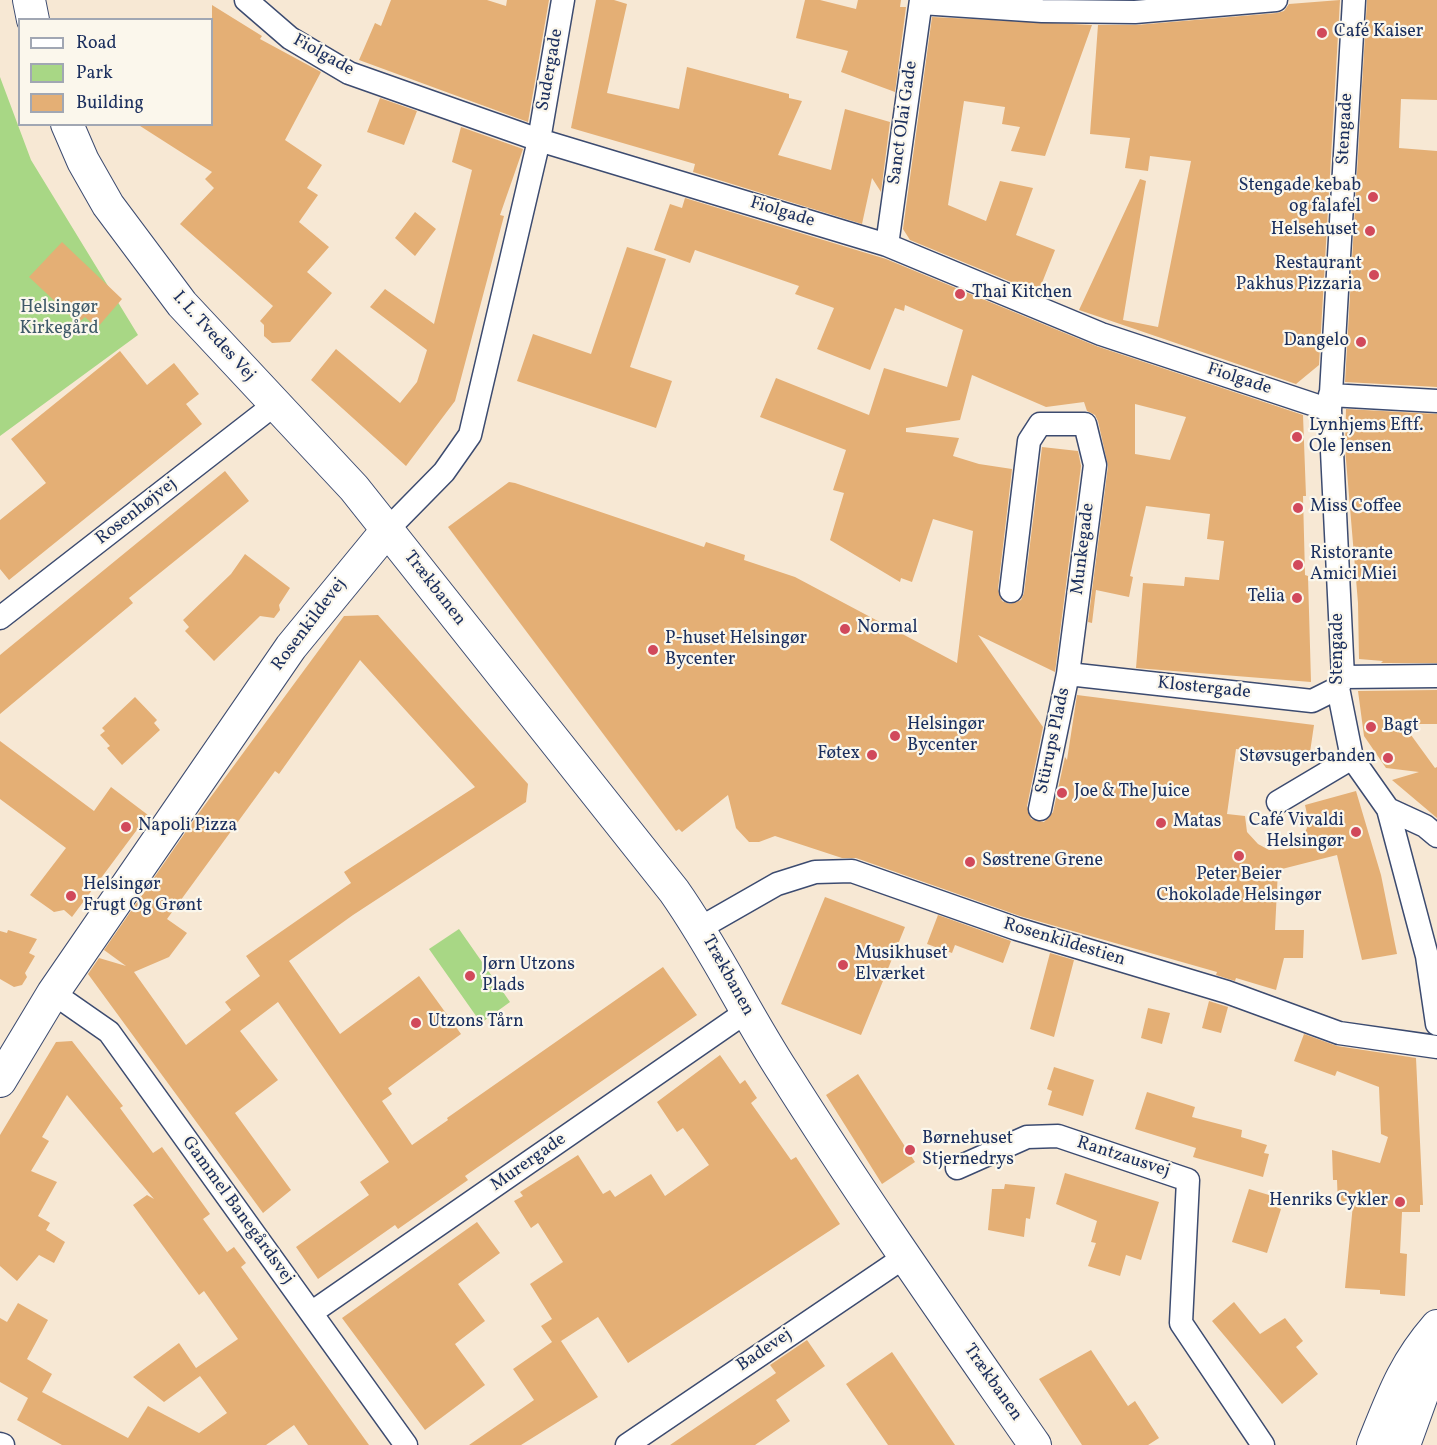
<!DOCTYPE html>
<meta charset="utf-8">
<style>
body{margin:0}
#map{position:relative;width:1437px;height:1445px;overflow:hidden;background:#f7e8d4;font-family:Vollkorn,serif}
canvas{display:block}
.legend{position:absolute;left:18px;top:18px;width:195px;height:108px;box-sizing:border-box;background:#fbf7ec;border:2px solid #a1a7b3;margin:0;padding:8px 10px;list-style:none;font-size:18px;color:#1b2f5e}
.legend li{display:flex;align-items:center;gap:12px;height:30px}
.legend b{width:30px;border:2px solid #a1a7b3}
</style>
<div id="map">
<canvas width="1437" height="1445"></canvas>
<ul class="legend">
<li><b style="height:8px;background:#fff"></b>Road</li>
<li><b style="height:16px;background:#a8d785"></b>Park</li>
<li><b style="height:16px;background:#e4af75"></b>Building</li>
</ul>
</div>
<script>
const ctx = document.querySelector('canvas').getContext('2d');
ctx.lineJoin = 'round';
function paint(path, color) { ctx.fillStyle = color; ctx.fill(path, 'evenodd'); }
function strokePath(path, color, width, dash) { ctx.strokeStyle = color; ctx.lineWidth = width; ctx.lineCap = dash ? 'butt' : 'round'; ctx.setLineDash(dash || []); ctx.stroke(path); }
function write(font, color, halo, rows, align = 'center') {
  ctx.font = font + ' Vollkorn,serif'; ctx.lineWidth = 4.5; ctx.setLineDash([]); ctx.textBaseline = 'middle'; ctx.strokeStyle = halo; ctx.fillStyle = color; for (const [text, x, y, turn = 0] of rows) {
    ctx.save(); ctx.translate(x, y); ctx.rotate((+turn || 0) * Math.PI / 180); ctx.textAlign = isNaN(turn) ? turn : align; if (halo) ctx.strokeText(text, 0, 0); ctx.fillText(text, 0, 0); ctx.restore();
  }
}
const green = new Path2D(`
 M0 77 31 160 138 335 0 436Z
 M459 929 510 1002 481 1023 429 949Z`);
const building = new Path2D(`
 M391 0H487L506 6 507 0H549L528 122 359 60 375 23 381 26Z
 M596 0H614L627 4 607 93 679 109 687 67 789 94V98L802 101 778 155 831 170 845 109 890 122 881 192 872 178 862 224 693 172 695 164 571 128Z
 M805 0H820L856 9 858 0H901L900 7H906L895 92 841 72 848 51 796 38Z
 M1340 0 1319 365 1296 384 1079 310 1140 179 1146 181 1123 320 1158 327 1191 161 1150 156 1148 171 1125 168 1130 138 1090 134 1098 25H1136L1277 13 1284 11 1289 4Z
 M1367 0H1437V100L1401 99 1399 148 1437 151V387L1345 382Z
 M212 5 262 36 260 39 321 72 285 140 322 165 307 188 318 195 299 222 329 247 307 272 332 293 290 342 272 343 264 336V325L260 321 273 306 180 224 214 188 205 179 212 172 137 124H212Z
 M932 17 1092 25 1045 156 1011 151 1020 127 1002 124 1005 107 964 101 948 205 986 221 1000 181 1033 188 1016 235 1055 250 1038 293 910 240 903 229Z
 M380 98 417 111 404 145 367 132Z
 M461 127 523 149 500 215 504 216 455 401 406 466 311 380 336 349 400 403 417 382 427 350 370 307 385 289 434 324 472 170 452 162Z
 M685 198 886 259 1096 346 1303 415 1306 496H1303L1305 575 1308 576 1311 682 1136 668 1143 583 1184 586 1185 577 1219 580 1224 541 1207 539 1210 514 1146 506 1130 576 1133 577 1129 597 1096 590 1092 623 1088 622 1108 466 1098 421 1095 415 1087 411 1084 402 1046 407 972 375 960 420 906 428V432L959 438 953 456 979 464 1012 469 998 589 1002 601 1010 604 1021 600 1024 593 1042 447 1078 451 1081 466 1055 672 978 635 1043 727 1027 806 1031 819 1044 822 1053 812 1065 757 1067 760 1077 695 1314 725 1309 759 1236 749 1227 814 1245 816 1247 832 1258 844 1269 850 1288 849 1304 835 1309 823 1305 805 1356 791 1381 875 1397 954 1362 960 1337 855 1278 870 1275 930H1304L1303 958H1284L1276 990 1236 978 1235 981 1216 975 1217 972 1020 916 856 858H842L775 836 759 842H749L736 828 728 795 682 832 679 829 676 831 448 527 509 482 515 483 704 547 706 542 745 555 744 560 795 577 957 663 973 531 933 519 912 582 901 578 900 582 830 540 844 493 833 490 846 450 760 417 776 378 869 415 884 368 947 387 963 330 905 305 904 311 895 308 870 370 817 349 834 308 795 294 799 286 695 250 690 263 654 250 670 204 682 208ZM1135 404 1186 417 1170 460 1135 454Z
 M415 212 436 229 415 256 395 238Z
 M62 242 122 299 97 328 85 317 78 323 29 277Z
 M627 247 666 259 630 367 672 381 656 428 517 381 533 334 591 354Z
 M120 351 147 385 174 363 199 394 186 404 202 424 9 580 0 569V520L46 483 11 439Z
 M1346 409 1437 414V663H1381L1383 661 1359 659 1358 603 1345 448Z
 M225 471 249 501 129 598 133 603 0 714V655Z
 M245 554 290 588 279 605 280 610 274 618 260 616 214 661 185 631 189 627 183 620 231 574Z
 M378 615 528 784 526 802 353 915 289 961 340 1034 419 976 461 1034 388 1088 392 1094 382 1101 412 1145 448 1120 447 1118 663 967 697 1015 465 1176 468 1180 398 1229 395 1225 318 1279 296 1247 369 1195 360 1182 389 1162 278 1002 240 1031 278 1080 235 1113 291 1190 263 1213 88 974 99 958 126 966 104 950 196 817 344 616ZM360 660 475 787 344 872 351 883 246 956 260 976 225 1002 231 1010 186 1045 134 972 169 957 187 933 167 919 275 771 279 774Z
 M1437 690V724H1403L1435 768 1437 767V818L1392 780 1419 772 1386 768 1364 736 1358 691Z
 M135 697 157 720 154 723 160 730 122 765 107 748 110 746 100 735 105 731 102 728Z
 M0 741 94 811 111 787 148 815 72 917 64 910 54 912 30 895 66 848 0 799Z
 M825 897 905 927 861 1035 781 1004Z
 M938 915 1011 941 1003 963 955 945 952 953 927 944Z
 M8 930 37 939 29 953 35 956 25 973 27 977 22 985 14 987 0 979V931L7 933Z
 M1050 953 1074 960 1054 1037 1030 1029Z
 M1209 1001 1228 1007 1221 1033 1202 1028Z
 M1148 1008 1170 1013 1162 1044 1141 1038Z
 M1304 1034 1337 1046 1416 1058 1423 1205H1420V1212H1402L1400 1253 1407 1254 1405 1296 1380 1294V1290L1345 1288 1353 1204 1338 1205 1337 1180H1333L1332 1150 1380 1163 1388 1137 1381 1134 1379 1087 1337 1071 1335 1076 1294 1061Z
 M72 1041 123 1106 120 1108 153 1153 162 1147 210 1214 203 1219 227 1252 234 1247 246 1263 241 1267 369 1445H308L294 1425 266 1445H62L17 1420 28 1398 0 1382V1318L7 1322 18 1303 48 1320 27 1359 52 1374 42 1392 128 1438 148 1406 199 1433 227 1413 200 1376 164 1402 133 1377 179 1343 196 1368 238 1339 204 1291 199 1295 133 1205 147 1195 154 1199 67 1095 42 1137 49 1141 31 1171 57 1182 38 1216 50 1223 46 1230 65 1242 54 1263 39 1255 17 1281 0 1266V1135L56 1042Z
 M720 1055 740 1084 745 1080 757 1098 751 1103 791 1160 796 1157 840 1224 628 1363 598 1317 561 1341 598 1397 521 1445H469L534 1400 513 1369 552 1342 541 1326 552 1319 530 1284 563 1262 538 1223 531 1228 514 1201 523 1196 520 1192 578 1155 603 1194 610 1190 615 1197 651 1174 665 1196 709 1165 683 1128 677 1132 657 1102Z
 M1054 1067 1094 1080 1083 1116 1048 1105 1052 1091 1047 1089Z
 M858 1074 915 1162 882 1184 826 1095Z
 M1147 1092 1195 1107 1192 1117 1242 1130 1241 1137 1267 1145 1264 1153 1269 1154 1263 1177 1193 1157 1196 1148 1135 1129Z
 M1065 1173 1159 1202 1141 1260 1126 1255 1120 1276 1088 1266 1096 1243 1091 1242 1097 1221 1056 1204Z
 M1005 1184 1035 1187 1030 1219 1026 1218 1024 1237 988 1230 992 1189H1004Z
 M1249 1189 1279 1198 1276 1207 1281 1209 1267 1253 1232 1242Z
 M477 1222 500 1253 458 1284 485 1321 455 1344 485 1385 425 1430 342 1318Z
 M1234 1302 1260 1334 1285 1318 1303 1341 1296 1347 1318 1374 1282 1404 1212 1321Z
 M807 1340 825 1366 776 1400 790 1421 755 1445H670L776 1373 770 1365Z
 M1091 1350 1128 1406 1135 1401 1159 1438 1148 1445H1082L1039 1379Z
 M892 1352 955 1445H888L846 1384Z`);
const street = new Path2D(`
 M246 0 290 38 349 73 539 140 887 245 1101 334 1330 410
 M1354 0 1330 410 1343 677 1338 688 1352 758 1388 809 1427 956 1437 1024
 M921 3 1042 11 1135 12 1276 0
 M887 245 921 0
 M1330 395 1437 401
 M388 529 444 472 470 435 539 140 563 0
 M1011 591 1029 441 1040 424H1085L1095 465 1068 674 1040 809
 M0 618 274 405
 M1068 674 1312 701 1338 688
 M1343 677 1437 676
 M1278 802 1352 758
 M1388 809 1425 826 1437 836
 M700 928 777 884 815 872 852 871 1017 929 1227 992 1339 1033 1437 1047
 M53 993 109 1032 406 1445
 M957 1168 1027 1137 1058 1136 1188 1180 1181 1323 1263 1445
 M311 1313 746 1012
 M0 1444 3 1445
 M627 1445 903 1258`);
const secondary = new Path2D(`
 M29 0 33 20
 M67 124 83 161 108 205 182 304 354 488 674 891C715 949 745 1013 784 1073 864 1200 950 1322 1035 1445
 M0 1081 53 993 291 647 388 529
 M1373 1445C1392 1398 1403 1365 1437 1326
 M1404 1445 1434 1362 1437 1345`);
const markers = [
 [1322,33,6,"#d1495b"],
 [1373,197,6,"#d1495b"],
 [1370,231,6,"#d1495b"],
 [1374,275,6,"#d1495b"],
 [960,294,6,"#d1495b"],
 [1361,342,6,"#d1495b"],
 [1297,437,6,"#d1495b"],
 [1298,508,6,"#d1495b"],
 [1298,565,6,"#d1495b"],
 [1297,598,6,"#d1495b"],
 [845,629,6,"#d1495b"],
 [653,650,6,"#d1495b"],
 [1371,727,6,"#d1495b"],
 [895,736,6,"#d1495b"],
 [872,755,6,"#d1495b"],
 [1388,758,6,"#d1495b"],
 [1062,793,6,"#d1495b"],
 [1161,823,6,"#d1495b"],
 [126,827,6,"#d1495b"],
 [1356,832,6,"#d1495b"],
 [1239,856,6,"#d1495b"],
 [970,862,6,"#d1495b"],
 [71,896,6,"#d1495b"],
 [843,965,6,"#d1495b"],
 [470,976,6,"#d1495b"],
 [416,1023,6,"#d1495b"],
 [910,1150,6,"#d1495b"],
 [1400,1202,6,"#d1495b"]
];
const poiNames = [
 ["Café Kaiser",1334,33],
 ["Stengade kebab",1361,187,"right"],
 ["og falafel",1361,208,"right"],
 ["Helsehuset",1358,231,"right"],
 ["Restaurant",1362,265,"right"],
 ["Pakhus Pizzaria",1362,286,"right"],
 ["Thai Kitchen",972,294],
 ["Dangelo",1349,342,"right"],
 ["Lynhjems Eftf.",1309,427],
 ["Ole Jensen",1309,448],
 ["Miss Coffee",1310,508],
 ["Ristorante",1310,555],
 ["Amici Miei",1310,576],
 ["Telia",1285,598,"right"],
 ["Normal",857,629],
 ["P-huset Helsingør",665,640],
 ["Bycenter",665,661],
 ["Helsingør",907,726],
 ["Bycenter",907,747],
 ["Bagt",1383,727],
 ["Føtex",860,755,"right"],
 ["Støvsugerbanden",1376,758,"right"],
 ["Joe & The Juice",1074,793],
 ["Café Vivaldi",1344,822,"right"],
 ["Helsingør",1344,843,"right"],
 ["Matas",1173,823],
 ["Napoli Pizza",138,827],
 ["Søstrene Grene",982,862],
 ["Peter Beier",1239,876,"center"],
 ["Chokolade Helsingør",1239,897,"center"],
 ["Helsingør",83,886],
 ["Frugt Og Grønt",83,907],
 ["Musikhuset",855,955],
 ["Elværket",855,976],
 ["Jørn Utzons",482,966],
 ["Plads",482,987],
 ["Utzons Tårn",428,1023],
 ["Børnehuset",922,1140],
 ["Stjernedrys",922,1161],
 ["Henriks Cykler",1388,1202,"right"]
];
const streetNames = [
 ["Fiolgade",323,56,29],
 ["Sudergade",551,70,-80],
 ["Sanct Olai Gade",904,123,-82],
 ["Stengade",1346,129,-87],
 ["Fiolgade",782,213,17],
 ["I. L. Tvedes Vej",213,337,48],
 ["Fiolgade",1239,380,18],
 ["Rosenhøjvej",137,512,-38],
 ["Munkegade",1084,549,-83],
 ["Trækbanen",434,589,52],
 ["Rosenkildevej",310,625,-53],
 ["Stengade",1339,649,-90],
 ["Klostergade",1204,689,6],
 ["Stürups Plads",1054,741,-78],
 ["Rosenkildestien",1064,943,17],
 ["Trækbanen",727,976,61],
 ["Rantzausvej",1123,1158,18],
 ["Murergade",529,1163,-35],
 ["Gammel Banegårdsvej",237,1211,54],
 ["Badevej",765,1351,-34],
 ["Trækbanen",992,1383,55]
];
const parkNames = [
 ["Helsingør",59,309],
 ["Kirkegård",59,330]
];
paint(green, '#a8d785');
paint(building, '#e4af75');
strokePath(street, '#3c4b70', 25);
strokePath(secondary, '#3c4b70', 34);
strokePath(street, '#fff', 22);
strokePath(secondary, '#fff', 32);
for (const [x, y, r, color] of markers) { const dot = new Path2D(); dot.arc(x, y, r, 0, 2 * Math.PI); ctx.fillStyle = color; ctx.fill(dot); strokePath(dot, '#fbf7ec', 2); }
write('18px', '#1b2f5e', '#fbf7ec', poiNames, 'left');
write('18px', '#1b2f5e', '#fbf7ec', streetNames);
write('18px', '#3e5968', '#fbf7ec', parkNames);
</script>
